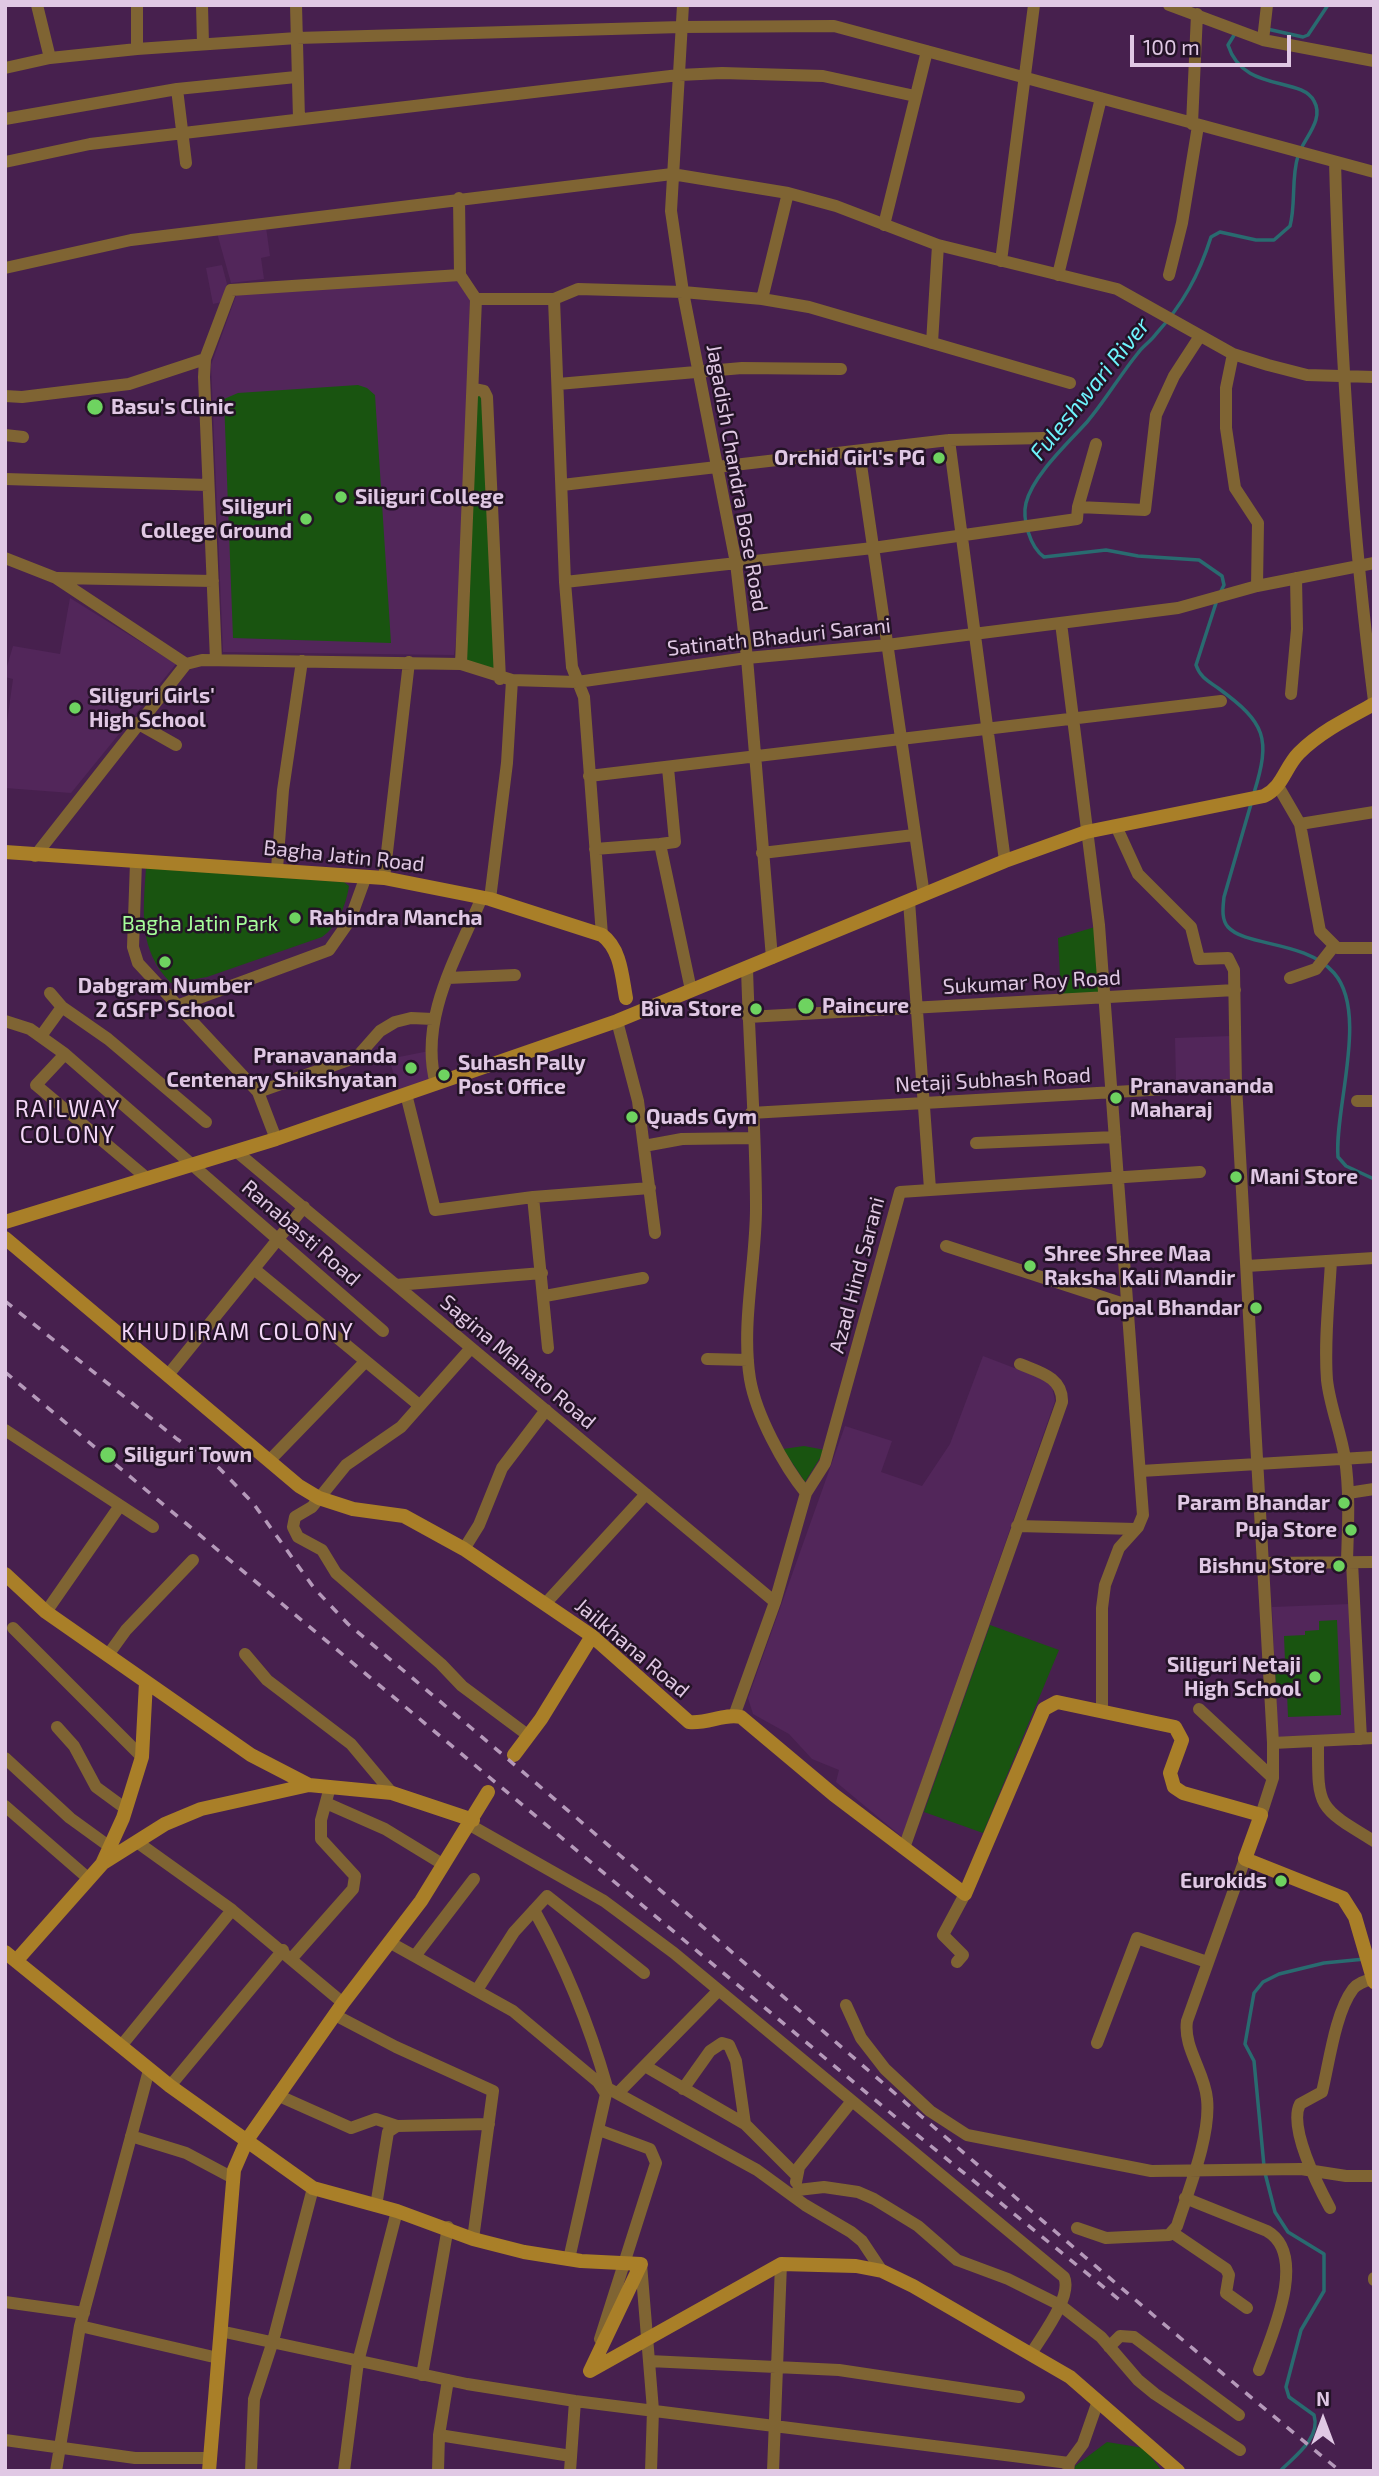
<!DOCTYPE html>
<style>
body{margin:0}
#map{position:relative;width:1379px;height:2476px;overflow:hidden;background:#47204e;font-family:"Exo 2",sans-serif}
canvas{display:block}
.frame{position:absolute;inset:0;border:7px solid #e0c8e4;pointer-events:none}
.north{position:absolute;left:1288px;top:2385px;width:70px;height:70px;-webkit-text-stroke:5px #241327;paint-order:stroke;rotate:0deg;font-size:19px;font-weight:700;line-height:28px;text-align:center;color:#e0c8e4}
.north::after{content:'';display:block;margin:auto;width:24px;height:32px;background:#e0c8e4;clip-path:polygon(50% 0,100% 100%,50% 72%,0 100%)}
.scale{position:absolute;left:1130px;top:35px;width:161px;height:32px;box-sizing:border-box;border:4px solid #e0c8e4;border-top:0;padding-left:9px;font-size:21px;line-height:24px;white-space:nowrap;color:#e0c8e4;-webkit-text-stroke:5px #241327;paint-order:stroke}
</style>
<div id="map">
<canvas width="1379" height="2476"></canvas>
<div class="frame"></div>
<div class="north">N</div>
<div class="scale">100 m</div>
</div>
<script>
const ctx = document.querySelector('canvas').getContext('2d');
ctx.lineJoin = 'round';
function paint(path, color) { ctx.fillStyle = color; ctx.fill(path, 'evenodd'); }
function strokePath(path, color, width, dash) { ctx.strokeStyle = color; ctx.lineWidth = width; ctx.lineCap = dash ? 'butt' : 'round'; ctx.setLineDash(dash || []); ctx.stroke(path); }
function write(font, color, halo, rows, align = 'center') {
  ctx.font = font + ' "Exo 2",sans-serif'; ctx.lineWidth = 5; ctx.setLineDash([]); ctx.textBaseline = 'middle'; ctx.strokeStyle = halo; ctx.fillStyle = color; for (const [text, x, y, turn = 0] of rows) {
    ctx.save(); ctx.translate(x, y); ctx.rotate((+turn || 0) * Math.PI / 180); ctx.textAlign = isNaN(turn) ? turn : align; if (halo) ctx.strokeText(text, 0, 0); ctx.fillText(text, 0, 0); ctx.restore();
  }
}
const built = new Path2D(`
 M266 227 270 256 261 258 264 279 231 283 217 233Z
 M222 265 227 284 222 302 213 304 206 268Z
 M456 279 470 299 461 599 454 655 223 652 211 365 237 293Z
 M70 598 176 664 71 793 5 788V736L13 679 5 677V673L13 646 60 654Z
 M1230 1036 1231 1079 1176 1080 1175 1038Z
 M429 1051 431 1082 399 1091 389 1059Z
 M983 1356 1051 1382 1055 1401 902 1837 836 1782 839 1770 812 1759 789 1734 753 1714 748 1698 845 1426 892 1441 881 1472 922 1486 950 1444Z
 M1350 1604 1356 1737 1278 1741 1272 1607Z`);
const green = new Path2D(`
 M358 385 367 388 375 395 391 643 233 638 224 399 238 393Z
 M477 394H481L498 675 466 663Z
 M146 868 344 882 349 886C346 905 338 926 322 937L207 977 171 983C138 950 143 912 146 868Z
 M1095 927 1101 990 1096 994 1061 996 1058 938Z
 M804 1446 825 1450 805 1482 783 1449Z
 M1337 1620 1341 1715 1288 1717 1287 1693H1276L1275 1662 1285 1661 1284 1636 1305 1635V1631L1319 1630V1621Z
 M990 1625 1059 1650 983 1833 924 1812Z
 M1107 2442 1144 2448 1162 2471H1074L1075 2466Z`);
const stream = new Path2D(`
 M1267 29 1303 37 1308 35 1328 5
 M1220 593 1224 585 1222 576 1199 560 1138 556 1106 550 1044 557C1030 547 1022 519 1026 503 1033 475 1068 443 1087 422 1105 401 1120 375 1138 353 1143 346 1151 341 1156 334 1183 304 1199 275 1211 237L1220 232 1256 240H1274L1290 226C1296 204 1291 178 1298 156 1303 139 1325 120 1314 101 1301 76 1243 93 1228 45L1236 32
 M1217 600 1196 665C1200 677 1208 681 1218 688 1266 723 1271 738 1254 793
 M1251 804 1224 897C1223 907 1221 919 1228 927 1246 947 1305 940 1334 973 1369 1013 1334 1109 1338 1157L1346 1166 1374 1179
 M1264 2166 1254 2061 1245 2044 1254 1993 1263 1982 1279 1974 1324 1963 1365 1959
 M1265 2173 1275 2212 1288 2232 1324 2254V2291L1301 2330 1286 2387 1289 2397 1314 2415C1321 2438 1295 2456 1280 2471`);
const street = new Path2D(`
 M37 5 50 58
 M137 5V49
 M202 5 203 44
 M296 5 299 119
 M683 5 671 211 683 292 736 563 747 658 772 958
 M1169 5 1263 40 1374 61
 M1263 40 1267 5
 M5 68 50 58 137 49 297 38 681 27 834 26 1374 172
 M177 89 186 163
 M5 119 177 89 296 77
 M1192 124 1197 14
 M5 162 90 144 679 75 722 73 823 76 915 96
 M1335 162C1340 343 1351 522 1374 701
 M459 198 460 275 476 299 461 664
 M884 225 927 51
 M1001 261 1034 5
 M5 268 131 240 672 174 788 193 836 206 938 245 1117 289 1233 354 1268 365 1307 375 1374 377
 M1058 275 1101 98
 M1169 275 1182 223 1198 126
 M476 299H554L565 582 572 667 584 697 602 935
 M554 299 578 289 683 292 762 299 809 307 1070 383
 M762 299 788 193
 M932 343 938 245
 M1233 354 1226 388V428L1235 488 1258 523 1257 586
 M558 384 742 368 841 369
 M474 389 484 391 487 397 500 679
 M5 396 22 397 129 384 205 359
 M5 435 23 437
 M949 440 1005 861
 M859 451 924 895
 M5 479 208 485
 M562 485 949 440 1044 438
 M1078 507 1096 444
 M5 558 56 578 186 664
 M57 578 213 581
 M565 582 873 548 1077 519 1078 507 1145 510 1156 415 1174 376 1200 336
 M1061 623 1099 925 1143 1515 1138 1527 1119 1548 1105 1585 1102 1608V1711
 M216 660 204 377 205 359 231 290 460 275
 M186 664 202 660 461 664 512 680 577 682 747 658 887 645 1178 608 1257 586 1374 563
 M1291 694 1297 629 1296 578
 M137 723 176 745
 M668 768 675 842 660 844 691 990
 M589 776 1221 701
 M1278 786 1300 824 1320 931 1337 948H1374
 M1300 824 1374 812
 M1116 826 1138 874 1191 927 1199 959 1228 958 1234 970 1236 1085 1273 1743V1778L1261 1815
 M595 849 660 844
 M762 853 914 835
 M35 856 186 664
 M136 862 133 947 138 963 258 1092 276 1139
 M277 869 283 790 302 661
 M384 878 409 662
 M490 899 507 763 512 680
 M909 901 930 1189
 M448 978 515 975
 M1290 978 1316 969 1334 946
 M50 993 62 1007 108 1039 206 1122
 M177 1006 329 950 350 920 366 876
 M748 1017 1235 990
 M5 1021 30 1029 65 1054 383 1331
 M617 1021 638 1101 655 1233
 M41 1036 62 1007
 M65 1054 36 1085 148 1179
 M436 1084C418 1019 458 955 482 897
 M258 1092 357 1057 380 1031 395 1022 411 1018 433 1019
 M406 1094 435 1210 533 1197 650 1188
 M1357 1101H1374
 M751 1113 1236 1085
 M976 1143 1115 1137
 M644 1146 682 1139 754 1138
 M237 1152 775 1602
 M533 1197 548 1348
 M946 1246 1127 1305
 M1331 1261C1329 1300 1324 1341 1327 1380 1330 1407 1341 1432 1345 1459 1350 1493 1348 1527 1347 1561
 M1247 1266 1374 1258
 M254 1269 419 1405
 M396 1285 542 1273
 M545 1296 643 1278
 M471 1348 401 1427 346 1465 312 1507 295 1517 293 1527 298 1537 322 1550 336 1573 441 1664 462 1686 529 1736
 M707 1359 748 1360
 M168 1375 304 1207
 M5 1430 153 1527
 M269 1461 364 1363
 M1141 1471 1374 1457
 M806 1493 825 1463 900 1192 1200 1172
 M1348 1493 1374 1489
 M1017 1526 1136 1529
 M464 1549 479 1525 502 1468 546 1410
 M1352 1562 1361 1739
 M1264 1563 1374 1562
 M545 1604 646 1494
 M46 1612 119 1507
 M13 1628 142 1757
 M245 1654 267 1680 351 1744 392 1793
 M108 1655 126 1630 193 1560
 M1199 1709 1273 1778
 M734 1716 775 1602 806 1493C783 1465 756 1414 750 1379 741 1324 756 1263 756 1208 756 1128 749 1047 747 967
 M57 1727 74 1746 96 1787 126 1809
 M1318 1741C1318 1808 1316 1806 1374 1841
 M1273 1743 1374 1738
 M5 1758 70 1818 110 1847
 M326 1803 385 1829 444 1865
 M5 1806 89 1879
 M470 1825 604 1901 674 1953 1064 2277C1073 2296 1041 2337 1031 2354
 M137 1842 232 1910 343 2003
 M904 1848 1062 1402C1063 1377 1039 1372 1020 1364
 M534 1910C566 1967 589 2024 607 2087
 M389 1942 513 2011 598 2082 606 2094 569 2259
 M415 1956 474 1879
 M292 1958 353 1889 355 1876 321 1839V1820L330 1787
 M957 1962 963 1955 943 1935 965 1894
 M477 1990 514 1932 547 1896 644 1973
 M846 2005 861 2038 885 2069 930 2111 967 2135 1151 2171 1301 2169 1346 2176H1374
 M335 2015 396 2047 493 2091 473 2239
 M1097 2043 1137 1938 1207 1962
 M121 2046 232 1910
 M645 2066 745 2124 796 2175
 M600 2084 757 2170 805 2205 851 2232 862 2241 882 2271
 M170 2086 283 1950
 M683 2089 710 2051 722 2043 729 2045 736 2061 745 2124
 M618 2093 717 1992
 M277 2095 351 2128 376 2119 397 2126
 M599 2130 650 2149 656 2163 600 2339
 M131 2136 186 2153 233 2178
 M796 2182 799 2167 852 2101
 M798 2190 824 2187 858 2192 874 2199 918 2226 957 2260 1008 2279 1060 2305 1101 2337 1138 2380 1155 2394 1240 2450
 M1185 2198 1267 2231C1309 2255 1271 2337 1259 2370
 M376 2206 388 2132 397 2126 489 2124
 M1330 2208C1318 2186 1288 2127 1300 2104L1322 2092C1329 2064 1335 2013 1353 1989 1358 1983 1365 1981 1372 1979
 M1077 2228 1106 2238 1169 2235 1177 2226C1188 2191 1211 2136 1207 2099 1205 2072 1183 2048 1187 2021L1245 1859
 M1173 2233 1226 2269 1229 2275 1226 2293 1247 2308
 M641 2264 653 2410 651 2471
 M1374 2278V2280
 M5 2302 84 2313
 M80 2326 218 2358
 M220 2331 467 2384 575 2401 1069 2463
 M1109 2347 1120 2336 1134 2337 1239 2415
 M649 2361 839 2370 1019 2397
 M422 2375 448 2227
 M439 2435 571 2456
 M5 2440 135 2458H211
 M56 2471 80 2326 149 2070
 M251 2471 254 2399 273 2341 313 2188
 M344 2471 358 2362 397 2211
 M438 2471 439 2435 448 2380
 M570 2471 575 2401
 M773 2471 781 2264
 M1068 2471 1069 2463 1083 2444 1098 2401`);
const secondary = new Path2D(`
 M5 852 384 878 490 899 602 935C621 949 622 977 626 998
 M5 1222 276 1139 617 1021 1005 861 1086 832 1264 796C1283 787 1285 767 1299 753 1320 732 1348 718 1374 704
 M5 1238 299 1486 319 1498 353 1509 404 1516 464 1549 592 1636 689 1722C708 1724 724 1713 741 1717L834 1795 965 1894 1044 1709 1057 1702 1175 1727 1182 1740 1170 1773 1174 1787 1183 1793 1261 1815 1245 1859 1343 1898 1355 1917 1374 1982
 M5 1574 46 1612 251 1755 309 1785 392 1793 473 1820
 M514 1755 541 1719 592 1636
 M103 1863 165 1824 201 1809 309 1785
 M5 1952 170 2086 313 2188 397 2211 473 2239 524 2252 581 2261 641 2264 590 2371 781 2264 856 2266 882 2271 913 2286 1070 2377 1178 2471
 M16 1961 102 1864 123 1818 142 1757 146 1682
 M209 2471 234 2170 247 2140 343 2003 421 1901 488 1792`);
const rail = new Path2D(`
 M5 1301 177 1439 219 1468 253 1503 314 1588 348 1624C682 1903 1004 2195 1340 2471
 M5 1372 899 2120 1122 2302`);
const markers = [
 [95,407,9,"#6ed360"],
 [939,458,7,"#6ed360"],
 [341,497,7,"#6ed360"],
 [306,519,7,"#6ed360"],
 [75,708,7,"#6ed360"],
 [295,918,7,"#6ed360"],
 [165,962,7,"#6ed360"],
 [806,1006,9,"#6ed360"],
 [756,1009,7,"#6ed360"],
 [411,1068,7,"#6ed360"],
 [444,1075,7,"#6ed360"],
 [1116,1098,7,"#6ed360"],
 [632,1117,7,"#6ed360"],
 [1236,1177,7,"#6ed360"],
 [1030,1266,7,"#6ed360"],
 [1256,1308,7,"#6ed360"],
 [108,1455,9,"#6ed360"],
 [1344,1503,7,"#6ed360"],
 [1351,1530,7,"#6ed360"],
 [1339,1566,7,"#6ed360"],
 [1315,1677,7,"#6ed360"],
 [1281,1881,7,"#6ed360"]
];
const poiNames = [
 ["Basu's Clinic",111,407],
 ["Orchid Girl's PG",925,458,"right"],
 ["Siliguri College",355,497],
 ["Siliguri",292,507,"right"],
 ["College Ground",292,531,"right"],
 ["Siliguri Girls'",89,696],
 ["High School",89,720],
 ["Rabindra Mancha",309,918],
 ["Dabgram Number",165,986,"center"],
 ["2 GSFP School",165,1010,"center"],
 ["Paincure",822,1006],
 ["Biva Store",742,1009,"right"],
 ["Pranavananda",397,1056,"right"],
 ["Centenary Shikshyatan",397,1080,"right"],
 ["Suhash Pally",458,1063],
 ["Post Office",458,1087],
 ["Pranavananda",1130,1086],
 ["Maharaj",1130,1110],
 ["Quads Gym",646,1117],
 ["Mani Store",1250,1177],
 ["Shree Shree Maa",1044,1254],
 ["Raksha Kali Mandir",1044,1278],
 ["Gopal Bhandar",1242,1308,"right"],
 ["Siliguri Town",124,1455],
 ["Param Bhandar",1330,1503,"right"],
 ["Puja Store",1337,1530,"right"],
 ["Bishnu Store",1325,1566,"right"],
 ["Siliguri Netaji",1301,1665,"right"],
 ["High School",1301,1689,"right"],
 ["Eurokids",1267,1881,"right"]
];
const streetNames = [
 ["Jagadish Chandra Bose Road",737,478,80],
 ["Satinath Bhaduri Sarani",779,637,-6],
 ["Bagha Jatin Road",344,856,6],
 ["Sukumar Roy Road",1032,982,-3],
 ["Netaji Subhash Road",993,1080,-3],
 ["Ranabasti Road",301,1233,41],
 ["Azad Hind Sarani",857,1275,-75],
 ["Sagina Mahato Road",518,1362,40],
 ["Jailkhana Road",632,1648,40]
];
const parkNames = [
 ["Bagha Jatin Park",200,924]
];
const waterNames = [
 ["Fuleshwari River",1090,389,-51]
];
const neighbourhoodNames = [
 ["RAILWAY",68,1109],
 ["COLONY",68,1135],
 ["KHUDIRAM COLONY",238,1332]
];
paint(built, '#52265a');
paint(green, '#195410');
strokePath(stream, '#296b70', 3.5);
strokePath(street, '#7f6433', 12);
strokePath(secondary, '#a97f28', 14);
strokePath(rail, '#b599ba', 3.5, [9, 9]);
for (const [x, y, r, color] of markers) { const dot = new Path2D(); dot.arc(x, y, r, 0, 2 * Math.PI); ctx.fillStyle = color; ctx.fill(dot); strokePath(dot, '#241327', 2.5); }
write('bold 21px', '#e0c8e4', '#241327', poiNames, 'left');
write('21px', '#e0c8e4', '#241327', streetNames);
write('21px', '#a6fe9a', '#241327', parkNames);
write('italic 23px', '#6ef4fd', '#241327', waterNames);
ctx.letterSpacing = '2px';
write('23px', '#f5d8f9', '#241327', neighbourhoodNames);
ctx.letterSpacing = '0px';
</script>
